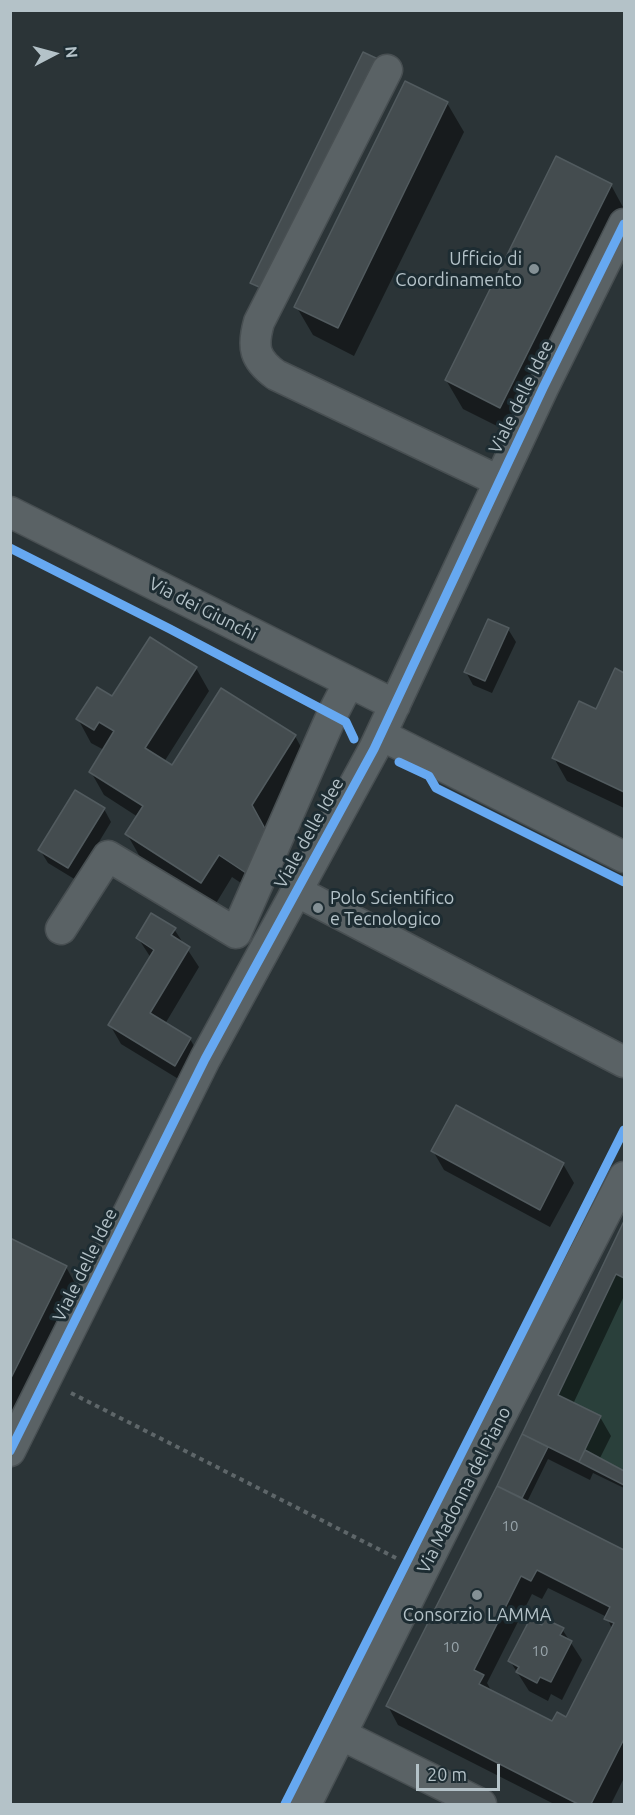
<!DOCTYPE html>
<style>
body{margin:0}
#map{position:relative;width:635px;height:1815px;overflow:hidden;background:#2b3437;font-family:Ubuntu,sans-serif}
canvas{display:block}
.frame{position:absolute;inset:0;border:12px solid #b4c2c8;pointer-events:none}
.north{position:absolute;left:24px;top:24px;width:60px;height:60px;-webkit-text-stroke:4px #1d2c32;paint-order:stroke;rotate:84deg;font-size:16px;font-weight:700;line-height:24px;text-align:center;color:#b4c2c8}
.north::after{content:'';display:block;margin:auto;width:21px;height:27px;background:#b4c2c8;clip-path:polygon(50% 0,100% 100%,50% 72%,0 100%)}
.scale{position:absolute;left:416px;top:1764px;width:84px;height:27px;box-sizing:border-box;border:3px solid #b4c2c8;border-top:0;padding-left:8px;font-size:18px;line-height:21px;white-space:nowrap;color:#b4c2c8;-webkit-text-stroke:4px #1d2c32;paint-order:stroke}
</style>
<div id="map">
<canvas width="635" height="1815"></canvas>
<div class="frame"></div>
<div class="north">N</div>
<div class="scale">20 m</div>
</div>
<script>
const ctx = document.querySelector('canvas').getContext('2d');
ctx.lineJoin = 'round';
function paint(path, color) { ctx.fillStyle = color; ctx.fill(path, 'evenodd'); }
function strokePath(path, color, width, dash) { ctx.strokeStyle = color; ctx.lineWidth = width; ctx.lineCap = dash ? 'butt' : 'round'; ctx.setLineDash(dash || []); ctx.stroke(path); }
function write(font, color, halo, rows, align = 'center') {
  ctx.font = font + ' Ubuntu,sans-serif'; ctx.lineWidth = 6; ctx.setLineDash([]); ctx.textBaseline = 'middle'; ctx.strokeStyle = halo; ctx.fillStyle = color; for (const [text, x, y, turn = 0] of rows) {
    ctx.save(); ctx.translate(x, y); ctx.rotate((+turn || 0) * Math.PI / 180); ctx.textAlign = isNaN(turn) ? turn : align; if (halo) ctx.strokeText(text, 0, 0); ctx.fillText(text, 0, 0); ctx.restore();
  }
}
const green = new Path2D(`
 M616 1274 624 1278V1471L585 1450 601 1416 558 1395Z`);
const shadow = new Path2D(`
 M447 103 464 132 354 356 313 335 296 306Z
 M611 185 624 209V219L517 436 463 409 446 380Z
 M508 629 516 642 492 693 473 685 466 672Z
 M196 668 209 691 164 762 173 767 295 736 308 760 264 829 259 895 232 877 215 905 140 857 127 834 138 817 104 795 91 772 104 750 91 743 78 719 113 698Z
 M616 670 624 674V808L567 781 554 758 597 711Z
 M104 809 111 822 76 880 48 863 40 850Z
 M174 929 199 967 165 1024 190 1039 201 1058 185 1083 121 1044 110 1025 151 958 138 938Z
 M433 1151 563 1164 574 1183 550 1227 444 1170Z
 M624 1225V1296L573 1404 600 1417 611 1436 599 1460 624 1472V1488L593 1473 590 1480 548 1459 527 1502 624 1552V1778L611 1804H554L398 1725 388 1706 499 1485ZM548 1588 607 1617 612 1629 567 1719 553 1723 492 1692 487 1683 532 1594 542 1599Z
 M10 1240 66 1267 82 1296 10 1442Z
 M543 1627 562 1629 582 1660 562 1700 551 1694 548 1701 529 1691 510 1661Z`);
const building = new Path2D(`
 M363 52 378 59 266 290 250 283Z
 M405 81 448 102 338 328 294 307Z
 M556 156 612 184 500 408 445 380Z
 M488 619 509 628 485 681 464 672Z
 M150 637 197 667 145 748 172 765 221 688 296 735 252 805 269 836 246 873 219 855 201 883 125 834 143 806 89 772 114 731 99 722 94 730 76 719 97 687 112 696Z
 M615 668 624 673V792L552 758 579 701 596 709Z
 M75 790 105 808 68 868 38 850Z
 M151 913 176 928 171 935 190 947 150 1013 191 1038 175 1066 108 1025 154 950 136 938Z
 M456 1105 564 1163 540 1210 431 1151Z
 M624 1221V1278L616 1274 558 1395 601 1416 579 1462 522 1434Z
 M10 1238 67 1266 10 1380Z
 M522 1434 548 1447 522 1498 497 1486Z
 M585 1450 624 1471V1485L579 1462Z
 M497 1486 624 1550V1739L591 1804H578L386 1706ZM537 1570 610 1607 604 1619 614 1623 566 1717 557 1712 552 1721 479 1684 484 1675 474 1670 521 1576 531 1581Z
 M530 1619 542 1625 545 1619 564 1628 560 1635 572 1641 551 1682 540 1677 537 1683 516 1672 519 1667 508 1661Z`);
const path = new Path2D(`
 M71 1393 396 1558`);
const minor = new Path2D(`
 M387 70 259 322C252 347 254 359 276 375L499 481
 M10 512 395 705
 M381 735 624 857
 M296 891 624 1062
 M61 929 108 856 236 933 332 715 349 682
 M10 1451 205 1059 374 749 543 388 624 224
 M342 1735 481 1804
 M306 1804 484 1448 624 1177`);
const cycleway = new Path2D(`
 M10 548 170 629 346 722 354 739
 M399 762 429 776 436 788 624 882
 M10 1451 205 1059 374 749 543 388 624 224
 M285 1804 624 1130`);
const markers = [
 [534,269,6,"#849095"],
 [318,908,6,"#849095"],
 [477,1595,6,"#849095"]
];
const numberNames = [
 ["10",510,1526],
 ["10",451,1647],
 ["10",540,1651]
];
const poiNames = [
 ["Ufficio di",522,259],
 ["Coordinamento",522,280],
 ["Polo Scientifico",330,898,"left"],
 ["e Tecnologico",330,919,"left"],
 ["Consorzio LAMMA",477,1615,"center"]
];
const streetNames = [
 ["Viale delle Idee",521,397,-64],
 ["Via dei Giunchi",203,609,27],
 ["Viale delle Idee",309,833,-61],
 ["Viale delle Idee",85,1265,-64],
 ["Via Madonna del Piano",464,1490,-63]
];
paint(green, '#2a403b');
paint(shadow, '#0007');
paint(building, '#444c4f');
strokePath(building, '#525b5f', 1.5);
strokePath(minor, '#484f52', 33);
strokePath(path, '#5e6669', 4, [4.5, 4.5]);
strokePath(minor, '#5a6265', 30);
strokePath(cycleway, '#66a8f1', 9);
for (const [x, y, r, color] of markers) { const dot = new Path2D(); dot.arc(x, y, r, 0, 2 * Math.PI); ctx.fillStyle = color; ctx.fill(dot); strokePath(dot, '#1d2c32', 2); }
write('15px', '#98a4aa', null, numberNames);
write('18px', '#b4c2c8', '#1d2c32', poiNames, 'right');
write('18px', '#b4c2c8', '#1d2c32', streetNames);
</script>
